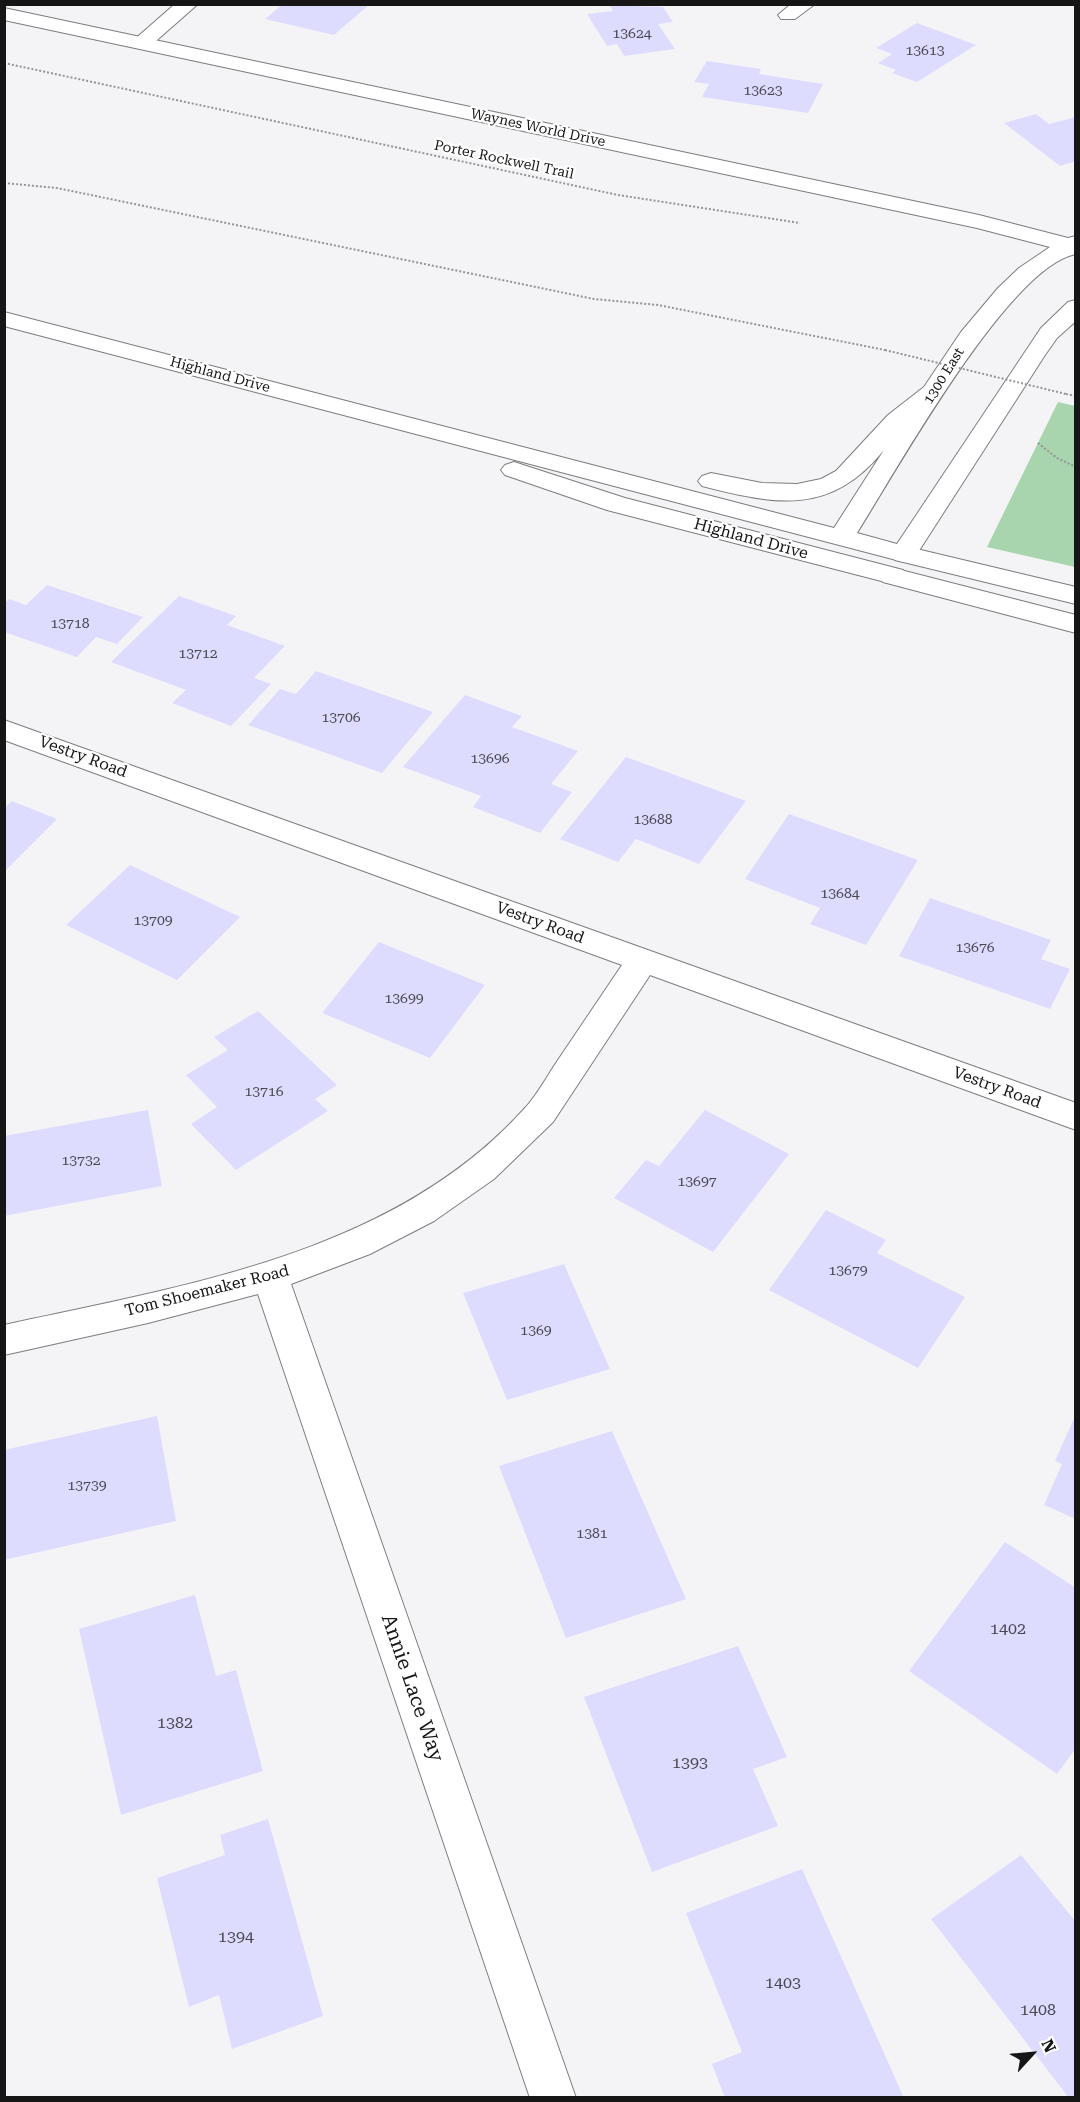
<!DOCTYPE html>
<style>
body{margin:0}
#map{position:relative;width:1080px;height:2102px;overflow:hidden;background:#f4f4f7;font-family:"Roboto Serif",serif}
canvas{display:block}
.frame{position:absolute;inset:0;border:6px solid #161617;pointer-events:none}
.north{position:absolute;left:1002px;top:2024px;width:60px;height:60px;-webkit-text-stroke:4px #fff;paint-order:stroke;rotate:64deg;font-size:16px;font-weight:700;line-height:24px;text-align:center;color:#161617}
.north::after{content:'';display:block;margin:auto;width:21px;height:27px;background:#161617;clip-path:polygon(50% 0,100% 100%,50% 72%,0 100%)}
</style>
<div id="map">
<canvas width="1080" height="2102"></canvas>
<div class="frame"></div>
<div class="north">N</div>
</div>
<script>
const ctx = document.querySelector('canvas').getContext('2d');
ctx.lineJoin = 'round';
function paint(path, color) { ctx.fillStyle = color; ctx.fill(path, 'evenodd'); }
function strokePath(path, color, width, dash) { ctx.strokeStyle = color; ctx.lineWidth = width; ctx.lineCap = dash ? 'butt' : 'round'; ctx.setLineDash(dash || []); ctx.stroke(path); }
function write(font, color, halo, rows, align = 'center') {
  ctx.font = font + ' "Roboto Serif",serif'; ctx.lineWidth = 4.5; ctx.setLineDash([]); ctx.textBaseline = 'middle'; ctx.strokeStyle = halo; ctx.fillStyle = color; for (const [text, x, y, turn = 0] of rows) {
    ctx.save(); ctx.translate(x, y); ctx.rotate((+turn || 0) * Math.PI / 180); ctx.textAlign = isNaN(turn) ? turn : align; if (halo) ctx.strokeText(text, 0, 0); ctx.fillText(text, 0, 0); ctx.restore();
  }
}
const green = new Path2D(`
 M1058 402 1075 406V567L987 547Z`);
const building = new Path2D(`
 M283 4H370L334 35 265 19Z
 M609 5 663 7 673 22 658 24 675 49 624 56 617 44 607 46 587 14 613 11Z
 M917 23 976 45 917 82 892 73 896 70 878 63 892 54 876 48Z
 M707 61 761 69 759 74 823 84 808 113 702 97 709 84 694 82Z
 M1036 114 1049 124 1076 117V161L1060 166 1004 123Z
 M47 585 143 617 117 644 96 637 77 657 4 632V604L9 599 26 605Z
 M179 596 236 616 227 625 285 646 254 678 271 684 231 726 172 703 186 690 111 662Z
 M316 671 433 712 382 773 248 725 280 689 296 694Z
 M465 695 522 716 512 727 578 751 551 784 572 792 540 833 473 807 481 796 403 767Z
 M626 757 746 801 699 864 636 839 618 862 560 839Z
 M12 801 57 819 4 872V808Z
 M789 814 918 860 866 945 810 924 820 908 745 879Z
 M130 865 240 917 177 980 66 925Z
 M930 898 1051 940 1041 959 1070 969 1050 1009 899 956Z
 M379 942 485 985 430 1058 322 1013Z
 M258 1011 337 1085 315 1099 328 1111 236 1170 191 1124 217 1107 186 1075 228 1050 214 1037Z
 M148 1110 162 1186 4 1216V1136Z
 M705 1110 789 1154 713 1252 614 1198 646 1160 659 1166Z
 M826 1210 886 1240 877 1253 965 1297 918 1368 769 1290Z
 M564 1264 610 1369 507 1400 463 1293Z
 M1076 1414V1519L1044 1505 1062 1464 1055 1461Z
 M157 1416 176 1521 4 1560V1450Z
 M612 1431 686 1599 566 1638 499 1466Z
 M1005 1542 1076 1588V1748L1057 1774 909 1671Z
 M195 1595 216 1676 236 1670 263 1771 121 1815 79 1629Z
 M738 1646 787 1757 753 1769 778 1826 652 1872 584 1697Z
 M268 1819 323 2016 232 2049 219 1995 189 2007 157 1878 225 1855 220 1835Z
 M1021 1855 1076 1922V2098H1069L931 1919Z
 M802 1869 904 2098H725L712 2064 742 2052 686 1913Z`);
const path = new Path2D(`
 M4 63 618 195 800 223
 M4 183 57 188 594 299 658 305 885 350
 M1066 394 1076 396
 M1038 443 1057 458 1076 467`);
const minor = new Path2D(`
 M175 4H198L149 47H135L132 43 135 39Z
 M791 4H815L795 19H781L778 15Z
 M4 720 1076 1103V1130L650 975 553 1122 494 1179 434 1221 370 1254 291 1284 576 2098H530L258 1294 148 1323 4 1355V1325C186 1285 394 1254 525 1108 537 1095 546 1078 556 1063 578 1030 600 998 622 965L4 740Z`);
const tertiary = new Path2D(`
 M904 546 1076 587V604L895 560 891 554 895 548Z
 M893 568 1076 615V633L883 582 879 576 883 570Z`);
const secondary = new Path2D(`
 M4 8 979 215 1068 238 1076 236V254C1009 266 895 473 857 533L897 544 1041 328 1068 302 1076 300V321L1057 338 1045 355 913 560 904 562 4 326V312L834 528 884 450C830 516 777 505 702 486L698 481 702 476 711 473 762 483 797 484 821 479 836 471 888 415 924 387 961 332 998 288 1019 268 1050 247 977 228 4 20Z
 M514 462 625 498 903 570 907 576 903 582 893 584 607 510 505 475 501 470 505 465Z`);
const pathBridge = new Path2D(`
 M885 350 1066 394`);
const numberNames = [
 ["13624",632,34],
 ["13613",925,51],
 ["13623",763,91],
 ["13718",70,624],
 ["13712",198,654],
 ["13706",341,718],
 ["13696",490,759],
 ["13688",653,820],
 ["13684",840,894],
 ["13709",153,921],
 ["13676",975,948],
 ["13699",404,999],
 ["13716",264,1092],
 ["13732",81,1161],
 ["13697",697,1182],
 ["13679",848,1271],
 ["1369",536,1331],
 ["13739",87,1486],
 ["1381",592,1534]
];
const farStreetnames = [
 ["Waynes World Drive",538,128,12],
 ["Porter Rockwell Trail",504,160,12],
 ["Highland Drive",220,375,15],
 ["1300 East",944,376,-58]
];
const streetNames = [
 ["Highland Drive",751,539,15],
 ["Vestry Road",83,757,20],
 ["Vestry Road",540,923,20],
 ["Vestry Road",997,1088,20],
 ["Tom Shoemaker Road",207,1291,-14]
];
const nearNumbernames = [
 ["1402",1008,1629],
 ["1382",175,1723],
 ["1393",690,1763],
 ["1394",236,1937],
 ["1403",783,1983],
 ["1408",1038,2010]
];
const nearStreetnames = [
 ["Annie Lace Way",412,1688,71]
];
paint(green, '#a8d5ad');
paint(building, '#dedcfe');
strokePath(minor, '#7d7d80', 2);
strokePath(tertiary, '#7d7d80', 2);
strokePath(secondary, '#7d7d80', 2);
strokePath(path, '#949496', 2, [2, 2]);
paint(minor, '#fff');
paint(tertiary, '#fff');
paint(secondary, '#fff');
strokePath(pathBridge, '#949496', 2, [2, 2]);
write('14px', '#484851', null, numberNames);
write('14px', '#161617', '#fff', farStreetnames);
write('16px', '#161617', '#fff', streetNames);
write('16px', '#484851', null, nearNumbernames);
write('20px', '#161617', '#fff', nearStreetnames);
</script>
